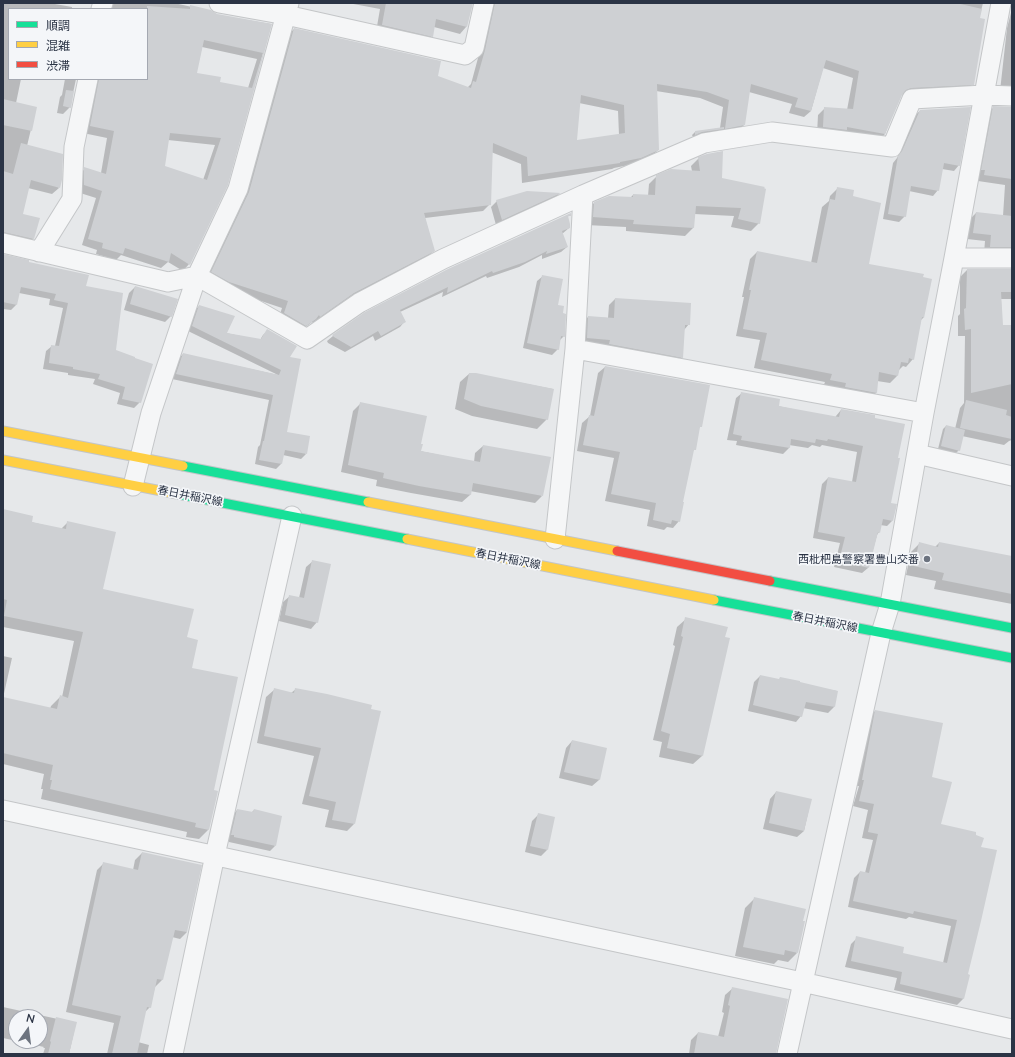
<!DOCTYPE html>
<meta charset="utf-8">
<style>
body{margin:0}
#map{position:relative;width:1015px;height:1057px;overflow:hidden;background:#e6e8ea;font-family:Lato,"Noto Sans JP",sans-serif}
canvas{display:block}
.frame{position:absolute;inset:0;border:4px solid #2b3445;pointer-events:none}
.legend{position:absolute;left:8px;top:8px;width:140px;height:72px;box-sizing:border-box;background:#f4f6f9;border:1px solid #a4a8b1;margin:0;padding:5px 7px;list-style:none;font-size:12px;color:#2b3445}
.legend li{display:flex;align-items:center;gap:8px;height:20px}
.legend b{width:20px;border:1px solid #a4a8b1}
.north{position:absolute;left:8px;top:1009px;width:40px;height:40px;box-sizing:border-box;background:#f4f6f9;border:1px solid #a4a8b1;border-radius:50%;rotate:14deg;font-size:11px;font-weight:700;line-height:16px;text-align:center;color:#2b3445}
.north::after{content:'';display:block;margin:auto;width:14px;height:18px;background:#6c737f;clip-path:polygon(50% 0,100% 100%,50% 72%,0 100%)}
</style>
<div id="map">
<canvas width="1015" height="1057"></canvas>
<div class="frame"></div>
<ul class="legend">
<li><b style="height:5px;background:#16e098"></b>順調</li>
<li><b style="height:5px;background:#ffcf43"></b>混雑</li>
<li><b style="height:5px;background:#f24e42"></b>渋滞</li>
</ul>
<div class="north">N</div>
</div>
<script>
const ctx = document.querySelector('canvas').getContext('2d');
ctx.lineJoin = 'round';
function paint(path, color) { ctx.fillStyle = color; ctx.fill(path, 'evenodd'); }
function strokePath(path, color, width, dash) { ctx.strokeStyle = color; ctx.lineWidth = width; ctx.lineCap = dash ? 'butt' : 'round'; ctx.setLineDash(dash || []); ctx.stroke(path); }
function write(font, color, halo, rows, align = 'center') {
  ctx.font = font + ' Lato,"Noto Sans JP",sans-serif'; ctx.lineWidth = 3.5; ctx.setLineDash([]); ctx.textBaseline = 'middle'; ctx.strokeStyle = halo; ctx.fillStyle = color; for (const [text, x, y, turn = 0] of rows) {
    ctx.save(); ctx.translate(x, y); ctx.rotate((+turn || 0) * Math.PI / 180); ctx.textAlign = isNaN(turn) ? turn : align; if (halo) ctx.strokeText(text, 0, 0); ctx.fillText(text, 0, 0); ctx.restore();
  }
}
const shadow = new Path2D(`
 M3 3H55V4L72 7V8L76 9H9V79H21L16 103 36 108 27 146 59 188 52 194 28 188 22 214 33 239 26 245 3 240Z
 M104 3H174L210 11 217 15 271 24 227 185 189 264 183 271 168 262 161 268 121 255 116 260 96 254 97 250 82 245 96 198 77 192 78 175 85 169 101 173 107 138 83 133 90 79H147V9H107ZM202 47 257 59 248 88 219 83 196 74ZM168 140 215 145 203 180 164 167Z
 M348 3H472L466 27 460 34 434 27 432 36 425 43 376 32 380 9Z
 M486 3H983L979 19 973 84 966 91 904 94 900 95 885 134 878 141 817 134 818 115 825 108 847 110 853 78 823 68 811 111 804 117 789 113 792 104 749 92 744 125 737 132 719 131 699 135 693 137 692 135 695 132 720 128 723 107 700 98 656 91 658 150 651 157 634 164 614 168 612 169 522 183 521 164 491 152 490 204 483 211 425 218 434 251 427 257 346 300 313 323 312 322 299 332 278 320 282 308 222 288 205 278 287 36 294 29 467 88 471 84 478 58 488 13ZM579 103 618 111 619 135 575 141Z
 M1012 9V94L1000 91 1007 28Z
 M65 79H76L70 107 63 114 57 113 60 97 62 95Z
 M994 107 1012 108V256L984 253 985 241 967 239 969 220 976 213 1003 216 1005 185 978 181 979 177 975 176 987 114Z
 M920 111 959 165 954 171 942 169 938 190 933 196 909 191 905 216 899 222 883 219 893 163 897 158 914 116Z
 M699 158 721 179 759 223 751 231 731 227 734 216 694 214 693 228 685 236 626 231V227L586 225V211L594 203 630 198 633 195 648 196 649 184 657 176 692 171 691 166Z
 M838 188 852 196 868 265 924 317 921 320 913 359 906 367 903 366 899 370 897 376 890 383 877 381 876 393 869 400 823 387 825 382 754 368 760 340 736 336 744 297H742L750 259 757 252 811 263 822 207 829 201 830 196Z
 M559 194 554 199 496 225 491 207 497 201Z
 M570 214 567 218 569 228 562 234 567 247 561 252 542 259V255L519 267 487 278 486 276 442 297 443 292 400 312 405 321 400 327 375 341 373 336 345 352 328 343 327 341 333 336 365 313Z
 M3 255 28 263 85 287 140 402 134 408 117 404 120 393 93 384 95 379 68 375V373L43 369 46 351 52 346H55L63 308 49 305 50 299 19 293 16 305 11 310 3 309Z
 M967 270H1012V299H1001L1002 326H1012V440L1009 441 1004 445 962 436 959 450 956 453 938 449 943 429 946 426 955 429 960 408 964 403 965 336H958V316L960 314V277Z
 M543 276 562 314 564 336 560 340 558 349 552 355 523 348 537 281Z
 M135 287 171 316 165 322 124 310 129 293Z
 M615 299 689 324 684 330 682 357 676 363 581 344 582 323 588 317 608 318 609 305Z
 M199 306 226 333 260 340 263 335 268 330 289 358 286 433 306 454 301 459 283 455 281 464 276 469 255 464 258 447 260 445 269 400 172 379 178 359 183 354 278 375 188 331 194 311Z
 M605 367 701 426 699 428 695 449 693 451 682 503 679 521 673 528 667 527 664 530 647 526 650 510 605 501 614 458 577 451 582 423 590 416 598 373Z
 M470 373 553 389 547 419 537 429 472 416 455 409 460 382Z
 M742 393 778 406 835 418 836 416 841 410 874 416 892 521 887 526 880 525 879 532 877 535 868 568 862 573 834 567 840 543 813 538 822 484 828 478 852 482 857 452 822 445 820 447 812 445 808 448 789 445V448L783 454 736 445 737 441 727 440 736 398Z
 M361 403 420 445V451L474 462 475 453 483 446 542 496 535 503 470 491V495L462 502 411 493 376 486 377 480 341 472 353 411Z
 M3 510 31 522 61 529 68 522 102 590 186 638 190 668 213 791 208 830 199 839 186 837 187 832 41 799 43 789H41L44 774 3 764V656L12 658 3 698 50 709 51 706 60 697H62L74 641 3 627Z
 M939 543 1012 557V604L934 589 936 581 906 575 911 552 919 544 935 547Z
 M313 561 317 622 311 629 279 621 283 602 290 596 299 598 306 567Z
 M686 619 702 756 693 764 659 757 662 742 653 740 675 646 673 645 677 627Z
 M760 676 837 691 834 707 828 713 803 708 801 716 796 722 748 711 754 682Z
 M296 689 354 824 347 831 325 827 329 810 302 804 314 756 257 743 266 697 274 690 291 693Z
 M875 711 931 778 940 825 980 848 963 999 957 1005 894 990 897 978 845 967 851 944 857 938 901 954 943 963 951 926 909 917 906 919 848 907 854 878 860 872 865 873 873 840 862 838 868 810 853 806 859 786H856L869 717Z
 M572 741 606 749 599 780 592 786 559 778 566 748Z
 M776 792 811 800 804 831 797 837 763 829 770 799Z
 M237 810 251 813 254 810 275 846 270 851 229 842V840H226L232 816Z
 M539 814 547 850 541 856 525 852 532 821Z
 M142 853 187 932 180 939 172 937 162 980 155 987 150 1007 145 1012 138 1042 149 1045 147 1054H107L114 1023 66 1012 97 870 104 863 133 870 135 860Z
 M755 898 797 953 788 962 778 960 774 964 735 956 745 908Z
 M733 988 775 1054H689L691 1040 698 1033 718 1037 724 1013 722 1012 725 995Z
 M3 1007 76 1023 69 1054H43L45 1048H43L44 1047 3 1038ZM16 1017H40V1041H16Z`);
const building = new Path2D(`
 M386 3H473L467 27 436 19 433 37 382 25Z
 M495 3H956L982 9 980 18 985 19 974 85 911 88 906 90 902 95 885 134 847 127V130L823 127 824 107 853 109 859 71 826 60 811 111 795 107 798 98 751 84 745 125 725 129 729 100 707 92 657 84 659 150 641 158 620 162V163L528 176 527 157 493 143 491 205 424 213 435 251 354 293 320 317 319 315 316 319 306 326 284 313 288 301 229 282 211 272 249 192 294 28 441 61 438 76 471 88 473 81 476 82 485 50ZM581 95 624 105 625 133 577 140Z
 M190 5 211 10 217 14 272 24 228 185 190 265 171 253 169 262 125 248 123 254 102 248 103 243 88 239 102 191 84 185V167L106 174 114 131 90 126 99 79H147V6L190 9ZM204 40 263 53 252 88 220 82 221 77 197 73ZM170 133 221 138 207 180 165 166Z
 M66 90 74 91 71 108 63 106Z
 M3 99 37 107 32 131 3 125Z
 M993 106 1012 107V179L984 175 985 170H981Z
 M971 107 960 166 944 163 939 191 911 186 906 217 888 214 898 156 902 151 920 110Z
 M724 127V129L702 132 695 135V131Z
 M21 143 63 154 62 180 60 188 31 180 23 214 40 218 34 239 3 232V171L13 174Z
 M723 151 722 178 765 187 764 188 766 189 760 224 738 219 741 208 696 206 694 228 633 224 634 220 593 217 594 202 609 196 633 197V194L655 195 656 175 671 169 700 171 698 157 707 154Z
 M837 187 854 190 853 196 881 203 869 264 924 274 923 277 932 279 924 318 922 317 914 360 909 358 908 363 901 362 898 376 879 372 877 393 845 387 846 383 830 380 832 374 761 360 767 333 743 329 751 290H749L757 251 817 263 830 199 835 200Z
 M527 191 561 193 502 220 496 200Z
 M976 212 1012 216V247H990L991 235 973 233Z
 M571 213V216H568L570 224V228L562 231 568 247 546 254 547 251 525 262 493 273 492 271 447 293 448 287 400 310 406 322 381 336 378 331 351 347 334 337 332 335 365 312 448 269Z
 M3 254 29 260V262L89 275 86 286 123 293 116 350 135 357V358L153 364 141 403 122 399 125 387 98 379 100 374 73 369V367L49 363 51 345 59 346 68 303 54 300 56 294 21 287 17 305 3 302Z
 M967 269H1012V292H1001L1003 325H1012V384L971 393V329L965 330 964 309 966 308Z
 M542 275 563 279 558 305 564 306 563 313 566 314 565 337 561 336 559 350 527 343Z
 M135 286 178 299 172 317 130 304Z
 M615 298 691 303 690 325H685L683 358 609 344 610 340 587 338 588 316 614 318Z
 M199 305 235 316 227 333 261 339 267 329 297 346 290 357 301 359 287 432 310 436 307 454 285 450 282 464 259 460 263 441H264L273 395 176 374 183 353 279 375 281 370 192 326Z
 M605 366 710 385 702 427H700L696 450H694L683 502H684L680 522 672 520 671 524 653 520 656 503 611 494 620 452 583 445 589 415 594 416Z
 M469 373H476L554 389 548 420 481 406 464 399Z
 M741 392 780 399 779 406 839 417 841 409 875 415V418L905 424 898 458H900L891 503 897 504 893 521 883 519 880 533 878 532 869 568 839 561 845 537 818 532 828 477 856 482 863 446 828 439 827 441 816 439 815 443 791 439 790 448 741 440 742 436 733 434Z
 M966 400 1007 410 1006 415 1012 417V439L960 428Z
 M360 402 427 416 421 444H423L421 451 480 462 483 445 551 457 543 496 473 483 471 495 419 486 383 478 384 473 348 465Z
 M946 425 965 430 960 451 941 446Z
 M3 509 33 516 32 522 66 529 67 521 116 532 103 589 194 609 187 637 198 640 192 668 238 677 214 790 218 791 209 830 195 827 196 823 50 789 52 780H50L53 765 3 753V697L57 709 60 695 68 698 83 632 4 616 7 600 3 599Z
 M919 542 938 547 939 542 1012 556V594L942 580 944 573 914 566Z
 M312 560 331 564 318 623 285 615 289 595 304 598Z
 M685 617 728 627 725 637 730 638 703 756 667 748 670 734 661 731 683 637 681 636Z
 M760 675 779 679 780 677 800 681V682L838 691 835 707 806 702 802 717 753 705Z
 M274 688 294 693 295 688 327 694 372 705 371 709 381 711 355 824 332 820 336 802 309 796 321 748 264 736Z
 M875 710 943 723 932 777 952 782 941 824 976 832V835L984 838 981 847 997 850 981 921 968 974 970 975 964 999 900 984 902 972 851 961 856 936 904 947 903 953 947 963 957 920 914 911 913 914 853 901 860 871 869 873 878 834 868 832 874 804 859 801 864 780H862Z
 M572 740 607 748 600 780 564 772Z
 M776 791 812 799 804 831 769 823Z
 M237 809 253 812 254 809 282 816 276 846 234 837V835H231Z
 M538 813 555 817 548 850 530 846Z
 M142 852 202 865 187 932 175 930 163 980 157 979 151 1008 147 1007 137 1054H112L121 1016 72 1005 103 862 138 870Z
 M754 897 806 909 803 921H805L798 953 785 950 784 955 743 947Z
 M732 987 788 999 776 1054H694L698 1032 724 1037 730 1006 728 1005Z
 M56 1017 77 1022 69 1054H48L51 1042 50 1041Z`);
const street = new Path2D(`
 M219 3 286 15 465 55 474 48 484 3
 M101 9 103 3
 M3 243 168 282 197 276 307 339 359 303 443 259 583 195 704 143 772 132 892 147 912 99 984 95 1012 96
 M39 252 72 199 74 147 88 79
 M954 258H1012
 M575 349 924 413
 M917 454 1012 476
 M133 486 151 413 197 276 238 189 289 3
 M555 539 575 349 583 195
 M3 810 802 982 1012 1029
 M173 1054 215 855 292 516
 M787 1054 881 633 890 604 924 413 954 258 1001 3`);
const fast = new Path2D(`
 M183 466 368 502
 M177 494 407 539
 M770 581 1012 628
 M714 600 1012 658`);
const slow = new Path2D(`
 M3 431 183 466
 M3 460 177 494
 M368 502 617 551
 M407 539 714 600`);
const jam = new Path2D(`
 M617 551 770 581`);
const markers = [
 [927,559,4,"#6c737f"]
];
const streetNames = [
 ["春日井稲沢線",190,496,11],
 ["春日井稲沢線",508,559,11],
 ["春日井稲沢線",825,622,11]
];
const poiNames = [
 ["西枇杷島警察署豊山交番",919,559]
];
paint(shadow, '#0003');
paint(building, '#ced0d3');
strokePath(street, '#c4c6c8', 21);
strokePath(fast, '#c2c5c8', 11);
strokePath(slow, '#c2c5c8', 11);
strokePath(jam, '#c2c5c8', 11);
strokePath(street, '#f5f6f7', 19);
strokePath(fast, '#16e098', 9);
strokePath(slow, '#ffcf43', 9);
strokePath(jam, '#f24e42', 9);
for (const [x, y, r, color] of markers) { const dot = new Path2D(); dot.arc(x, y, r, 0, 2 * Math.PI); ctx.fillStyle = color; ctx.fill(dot); strokePath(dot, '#f4f6f9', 1.5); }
write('11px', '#2b3445', '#f4f6f9', streetNames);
write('11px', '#2b3445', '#f4f6f9', poiNames, 'right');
</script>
